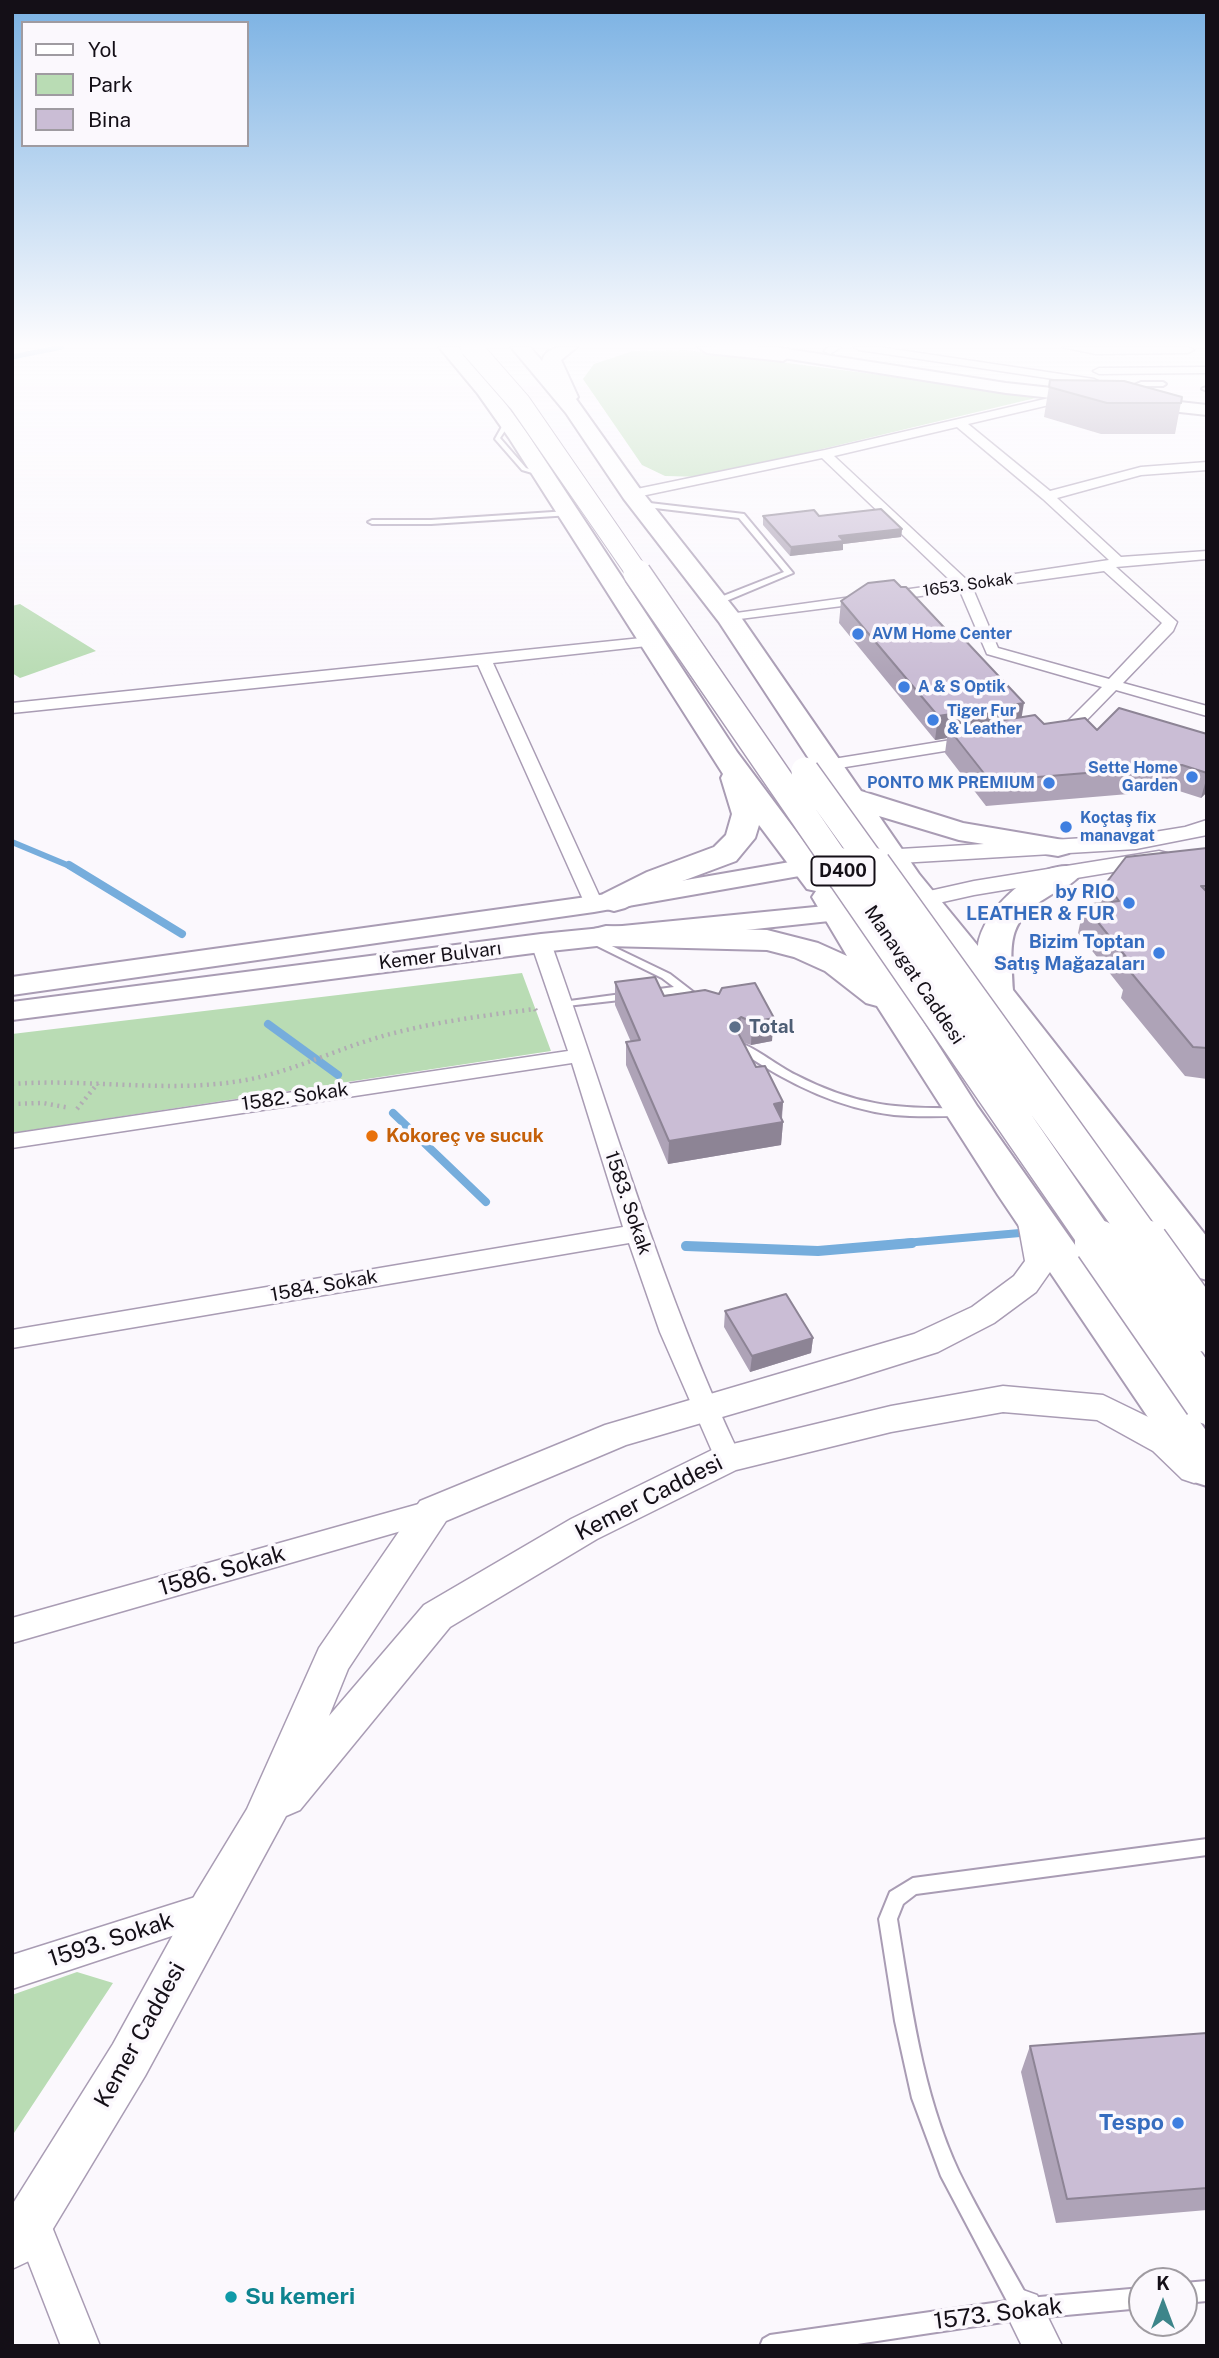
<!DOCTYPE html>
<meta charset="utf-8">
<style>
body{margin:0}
#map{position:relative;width:1219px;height:2358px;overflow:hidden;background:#fbf8fd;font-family:"Public Sans",sans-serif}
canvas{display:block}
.frame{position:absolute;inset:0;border:14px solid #140f17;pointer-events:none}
.legend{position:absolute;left:21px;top:21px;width:228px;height:126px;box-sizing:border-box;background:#fbf8fd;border:2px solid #9f9ba1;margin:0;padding:9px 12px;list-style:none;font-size:21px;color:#140f17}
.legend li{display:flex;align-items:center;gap:14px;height:35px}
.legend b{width:35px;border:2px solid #9f9ba1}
.north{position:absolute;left:1128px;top:2267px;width:70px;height:70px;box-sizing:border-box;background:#fbf8fd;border:2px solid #9f9ba1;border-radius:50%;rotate:0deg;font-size:19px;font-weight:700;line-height:28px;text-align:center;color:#140f17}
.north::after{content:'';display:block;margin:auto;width:24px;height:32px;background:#3d858a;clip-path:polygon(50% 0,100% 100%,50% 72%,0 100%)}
</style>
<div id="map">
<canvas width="1219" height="2358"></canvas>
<div class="frame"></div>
<ul class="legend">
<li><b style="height:9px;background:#fff"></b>Yol</li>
<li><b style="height:19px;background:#b9dcb4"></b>Park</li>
<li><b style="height:19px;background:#cabdd5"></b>Bina</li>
</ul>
<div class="north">K</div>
</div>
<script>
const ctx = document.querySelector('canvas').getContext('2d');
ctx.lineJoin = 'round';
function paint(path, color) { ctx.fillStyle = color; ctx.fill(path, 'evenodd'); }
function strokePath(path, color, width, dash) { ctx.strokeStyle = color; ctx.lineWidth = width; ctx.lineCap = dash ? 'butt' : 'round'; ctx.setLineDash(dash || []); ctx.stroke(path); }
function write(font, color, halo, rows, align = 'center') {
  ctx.font = font + ' "Public Sans",sans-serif'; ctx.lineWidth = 7; ctx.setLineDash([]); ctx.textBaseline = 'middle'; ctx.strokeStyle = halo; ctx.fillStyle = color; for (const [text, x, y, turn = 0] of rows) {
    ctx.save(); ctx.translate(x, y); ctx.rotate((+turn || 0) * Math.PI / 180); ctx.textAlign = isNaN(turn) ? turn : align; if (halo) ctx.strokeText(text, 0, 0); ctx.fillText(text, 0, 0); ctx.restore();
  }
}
const green = new Path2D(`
 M686 350 1044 396 705 477 665 476 642 465 583 379 594 364 633 351Z
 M20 604 96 651 20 678 12 673V606Z
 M522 973 551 1051 12 1133V1034Z
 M77 1972 113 1983 12 2136V1995Z`);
const streamFar3 = new Path2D(`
 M12 357 62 347`);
const streamFar2 = new Path2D(`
 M12 842 72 867`);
const streamFar1 = new Path2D(`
 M69 865 182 934
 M268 1024 338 1075
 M393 1113 486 1202
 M893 1244 1020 1233`);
const stream = new Path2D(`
 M686 1246 818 1251 912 1243`);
const path = new Path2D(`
 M12 1084C90 1078 169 1094 246 1080 290 1072 330 1052 373 1039 425 1023 481 1016 535 1009L537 1013
 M12 1104 43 1103 70 1108
 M77 1109 98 1083`);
const service = new Path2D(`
 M1141 382H1163L1166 384 1163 386H1142L1126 392 1123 390Z
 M1207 387V391L1202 389 1203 388Z
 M507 421 510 423 500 438 526 468 546 475V477L522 470 495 439 504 423Z
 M641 502 744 514 793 573 719 604H713V600L784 572 739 518 638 506V502Z
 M568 511 572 513 571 515 431 524H372L368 522 372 520H431Z
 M591 936 670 974 705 1001 704 1003H696L682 993 558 1007 557 1005 558 1003 562 1002 674 987 662 978 587 941V937Z
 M740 1043C756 1048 779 1067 796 1075 854 1105 895 1109 959 1108L965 1112 959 1116C938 1116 915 1117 894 1115 836 1108 783 1081 736 1048L734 1046 736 1044Z
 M1207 1839V1855L916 1894 903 1904 897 1919C911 2004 922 2093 959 2172 980 2215 1005 2256 1028 2298L1142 2288V2308L1023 2319 844 2346H760L763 2339 770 2335 1007 2301 941 2176 912 2098 895 2021 879 1919 890 1892 913 1878Z
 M1207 2281V2301L1184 2303V2283Z`);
const minor = new Path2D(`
 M829 347H841L830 354 824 351Z
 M853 347H879L1094 379 1100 382 1094 385 859 350Z
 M1062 347H1188L1194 350 1188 353 1096 354Z
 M1207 367V373L1099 374 1093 371 1099 368Z
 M1075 392 1081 396 1079 398 968 424 1050 491 1141 467 1207 462V470L1141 475 1057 498 1121 557 1207 551V559L1116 567 1177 622 1173 631 1123 683 1207 706V716L1116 690 1078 729 1045 732 1043 729 1045 726 1067 722 1102 687 987 654 960 591 724 621 722 618 724 615 729 614 953 583 822 458 632 498 625 494 632 490 825 450ZM957 427 1043 499 1109 560 968 581 834 456ZM1104 571 1162 623 1109 679 998 648 973 589Z
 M651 637 659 642 656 645 493 663 603 904 594 910 585 904 478 665 12 713V703Z
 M976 736 984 741 982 745 827 770 819 765 827 760Z
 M541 937 551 943C613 1116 662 1292 741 1458L737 1465 728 1468 719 1465 715 1458 660 1332 629 1243 12 1348V1330L623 1227 572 1063 12 1148V1134L568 1051 531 943Z
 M433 1500 443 1503 447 1511 443 1519 12 1643V1618Z
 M211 1892 223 1897 228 1908 223 1919 12 1989V1955Z
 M31 2201 44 2207 100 2346H61L12 2220 18 2207Z
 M1023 2290 1037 2295 1062 2346H1022L1004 2309 1009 2295Z`);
const tertiary = new Path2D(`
 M1207 820V835L1136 849 866 865 858 863 854 858 858 853 866 851 1136 835 1185 827Z
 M1159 851 1167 853 1171 858 1167 863 974 895 898 912 889 910 886 905 889 900 974 881Z
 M1032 1207 1043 1210 1047 1217 1057 1262 1036 1292 994 1323 938 1352 849 1380 626 1445 446 1521 348 1669 329 1716 424 1605 571 1519 716 1448 891 1406 1003 1386 1103 1395 1177 1431 1206 1459V1479L1194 1483 1182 1479 1153 1451 1097 1420 1003 1412 891 1432 736 1470 597 1539 450 1627 300 1810 286 1816 145 2076 48 2237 29 2261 12 2269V2205L113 2044 196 1893 247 1809 319 1648 420 1501 605 1425 914 1334 972 1307 1014 1276 1025 1261 1017 1217 1021 1210Z`);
const secondary = new Path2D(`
 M737 347H774L1006 383 1207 405V415L1006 393 745 352Z
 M836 854 845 856 849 862 845 868 594 912 12 995V977L594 896Z
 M866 902 876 904 880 910 876 916 541 952 12 1020V1002L541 934Z`);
const trunk = new Path2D(`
 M439 347H458L492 385 527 433 737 752 834 882 830 888 839 890 844 897 977 1106 1207 1432V1486L1191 1481 998 1195 877 1006 866 1003 825 971 794 957 767 950 606 946 594 943 590 936 594 929 606 926 767 930 818 943 847 956 812 897 816 891 807 889 759 825 755 838 736 861 669 886 625 908 614 911 603 908 598 901 603 894 647 872 714 847 726 835 732 814 721 778 723 774 509 438 478 394Z
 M511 347H530L542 361C547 345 563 347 577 347L561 360 578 397 576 399 640 489 738 613 861 791 963 823 1069 841 1073 847 1069 853 1058 856 959 840 879 816 919 874 978 946C982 909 1039 858 1076 867L1081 874C1073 885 1060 889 1049 896 1005 922 1011 944 1013 990L1207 1237V1280L1193 1276 900 888 897 879 813 765 719 622 624 499 566 413Z
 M698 347C716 346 781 342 792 355L783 361 707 353Z`);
const trunkBridgeFar3 = new Path2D(`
 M471 347 520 403 638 574`);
const trunkBridgeFar2 = new Path2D(`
 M637 573 839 867
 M805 771 874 867`);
const trunkBridgeFar1 = new Path2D(`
 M838 865 1099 1244
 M873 865 1146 1244`);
const trunkBridge = new Path2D(`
 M1098 1243 1207 1401
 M1145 1243 1207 1329`);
const wall = new Path2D(`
 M1050 380 1182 397 1175 434H1101L1044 417Z
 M763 516H819L902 529 901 537 843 544V550L790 556 763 525Z
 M841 601 1021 717 1044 724 1097 730 1207 734V792L1201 798 1176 790 986 806 945 753 947 738 935 740 839 623Z
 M1207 848V1079L1185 1076 1121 998 1123 990 1078 933 1084 905 1101 903 1106 883Z
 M615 982 664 996 719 994 722 988 772 1041 751 1045 742 1042 756 1067 783 1102 782 1119 783 1122 781 1145 668 1164 626 1065V1042H631L615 1005Z
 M725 1311 813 1338 811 1353 750 1372 724 1327Z
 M1207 2033V2210L1056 2223 1021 2072 1030 2046Z`);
const shadedWall = new Path2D(`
 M902 529 901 537 843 544V550L790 556 791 547 839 536Z
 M1024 703 1020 727 949 729 947 738 935 740 938 716Z
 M1207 776V792L1201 798Z
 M741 1017 739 1040 733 1023Z
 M774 1018 772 1041 751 1045 752 1022Z
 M783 1102 781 1122H783L781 1145 668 1164 669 1141 774 1104Z
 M813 1338 811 1353 750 1372 752 1356Z`);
const building = new Path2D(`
 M1050 380 1124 381 1182 397 1181 403H1107L1049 387Z
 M881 509 902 529 839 536 844 541 791 547 763 516 814 510 819 516Z
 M894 580 901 587H906L954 638 962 637 1024 703 938 716 841 601 868 583Z
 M1119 708 1207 734V773L1182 765 990 781 949 729 1035 715 1044 724 1085 718 1097 730Z
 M1207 848V886H1201L1207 892V1048L1193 1047 1128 969 1135 968 1084 905 1119 901 1106 883 1126 857Z
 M655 977 664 996 705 990 719 994 722 988 755 983 774 1018 752 1022 741 1017 733 1023 756 1067 765 1066 783 1102 774 1104 783 1122 669 1141 626 1042 640 1040 615 982Z
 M786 1294 813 1338 752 1356 725 1311Z
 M1207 2033V2188L1067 2199 1030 2046Z`);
const markers = [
 [858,634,7,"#3f7fe0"],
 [904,687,7,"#3f7fe0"],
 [933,720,7,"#3f7fe0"],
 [1192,777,7,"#3f7fe0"],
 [1049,783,7,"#3f7fe0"],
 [1066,827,7,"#3f7fe0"],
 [1129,903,7,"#3f7fe0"],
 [1159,953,7,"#3f7fe0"],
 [735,1027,7,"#5c6f8a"],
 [372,1136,7,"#e8710a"],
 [1178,2123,7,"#3f7fe0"],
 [231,2297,7,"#0f9aa8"]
];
const farStreetnames = [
 ["1653. Sokak",968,585,-8]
];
const farShopnames = [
 ["AVM Home Center",872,634],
 ["A & S Optik",918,687],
 ["Tiger Fur",947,711],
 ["& Leather",947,729],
 ["Sette Home",1178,768,"right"],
 ["Garden",1178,786,"right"],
 ["PONTO MK PREMIUM",1035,783,"right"],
 ["Koçtaş fix",1080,818],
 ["manavgat",1080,836]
];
const shields = [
 [843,871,63]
];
const shieldNames = [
 ["D400",843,871]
];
const shopNames = [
 ["by RIO",1115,892],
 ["LEATHER & FUR",1115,914],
 ["Bizim Toptan",1145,942],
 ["Satış Mağazaları",1145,964]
];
const streetNames = [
 ["Kemer Bulvarı",440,956,-7],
 ["Manavgat Caddesi",914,975,56],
 ["1582. Sokak",295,1097,-8],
 ["1583. Sokak",628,1203,71],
 ["1584. Sokak",324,1286,-10]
];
const serviceNames = [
 ["Total",749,1027]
];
const foodNames = [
 ["Kokoreç ve sucuk",386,1136]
];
const nearStreetnames = [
 ["Kemer Caddesi",649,1498,-27],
 ["1586. Sokak",222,1571,-16],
 ["1593. Sokak",111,1940,-18],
 ["Kemer Caddesi",140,2035,-61],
 ["1573. Sokak",998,2314,-7]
];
const nearShopnames = [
 ["Tespo",1164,2123]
];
const nearCulturenames = [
 ["Su kemeri",245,2297]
];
paint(green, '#b9dcb4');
strokePath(streamFar3, '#76addc', 5);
strokePath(streamFar2, '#76addc', 6);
strokePath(streamFar1, '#76addc', 8);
strokePath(stream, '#76addc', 10);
strokePath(service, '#a99cb4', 4);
strokePath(minor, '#a99cb4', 3);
strokePath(tertiary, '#a99cb4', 3);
strokePath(secondary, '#a99cb4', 4);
strokePath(trunk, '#a99cb4', 4);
strokePath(path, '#b1adb3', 4.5, [2, 4.5]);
paint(service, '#fff');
paint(minor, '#fff');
paint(tertiary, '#fff');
paint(secondary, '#fff');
paint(trunk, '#fff');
strokePath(trunkBridgeFar3, '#a99cb4', 23, []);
strokePath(trunkBridgeFar2, '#a99cb4', 30, []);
strokePath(trunkBridgeFar1, '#a99cb4', 38, []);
strokePath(trunkBridge, '#a99cb4', 49, []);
strokePath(trunkBridgeFar3, '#fff', 21);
strokePath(trunkBridgeFar2, '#fff', 27);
strokePath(trunkBridgeFar1, '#fff', 35);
strokePath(trunkBridge, '#fff', 46);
paint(wall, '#aea3b7');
paint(shadedWall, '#8d8495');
paint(building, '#cabdd5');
strokePath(building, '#8d8495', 2);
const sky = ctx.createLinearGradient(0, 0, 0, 677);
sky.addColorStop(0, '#7ab1e3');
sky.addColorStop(0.51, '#fdfcfe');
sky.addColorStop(1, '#fdfcfe00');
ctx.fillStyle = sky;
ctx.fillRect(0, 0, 1219, 677);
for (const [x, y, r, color] of markers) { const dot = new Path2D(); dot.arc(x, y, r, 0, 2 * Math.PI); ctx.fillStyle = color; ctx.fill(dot); strokePath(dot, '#fbf8fd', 2.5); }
write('16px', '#140f17', '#fbf8fd', farStreetnames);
write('bold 16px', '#366cbe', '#fbf8fd', farShopnames, 'left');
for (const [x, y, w] of shields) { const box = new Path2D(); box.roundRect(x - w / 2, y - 14.5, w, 29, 5); ctx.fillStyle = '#fbf8fd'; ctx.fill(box); strokePath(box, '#140f17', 2); }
write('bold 18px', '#140f17', null, shieldNames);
write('bold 19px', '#366cbe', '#fbf8fd', shopNames, 'right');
write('19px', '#140f17', '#fbf8fd', streetNames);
write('bold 19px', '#4e5e75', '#fbf8fd', serviceNames, 'left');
write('bold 19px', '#c56008', '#fbf8fd', foodNames, 'left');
write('23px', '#140f17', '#fbf8fd', nearStreetnames);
write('bold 23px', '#366cbe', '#fbf8fd', nearShopnames, 'right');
write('bold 23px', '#0d838f', '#fbf8fd', nearCulturenames, 'left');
</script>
